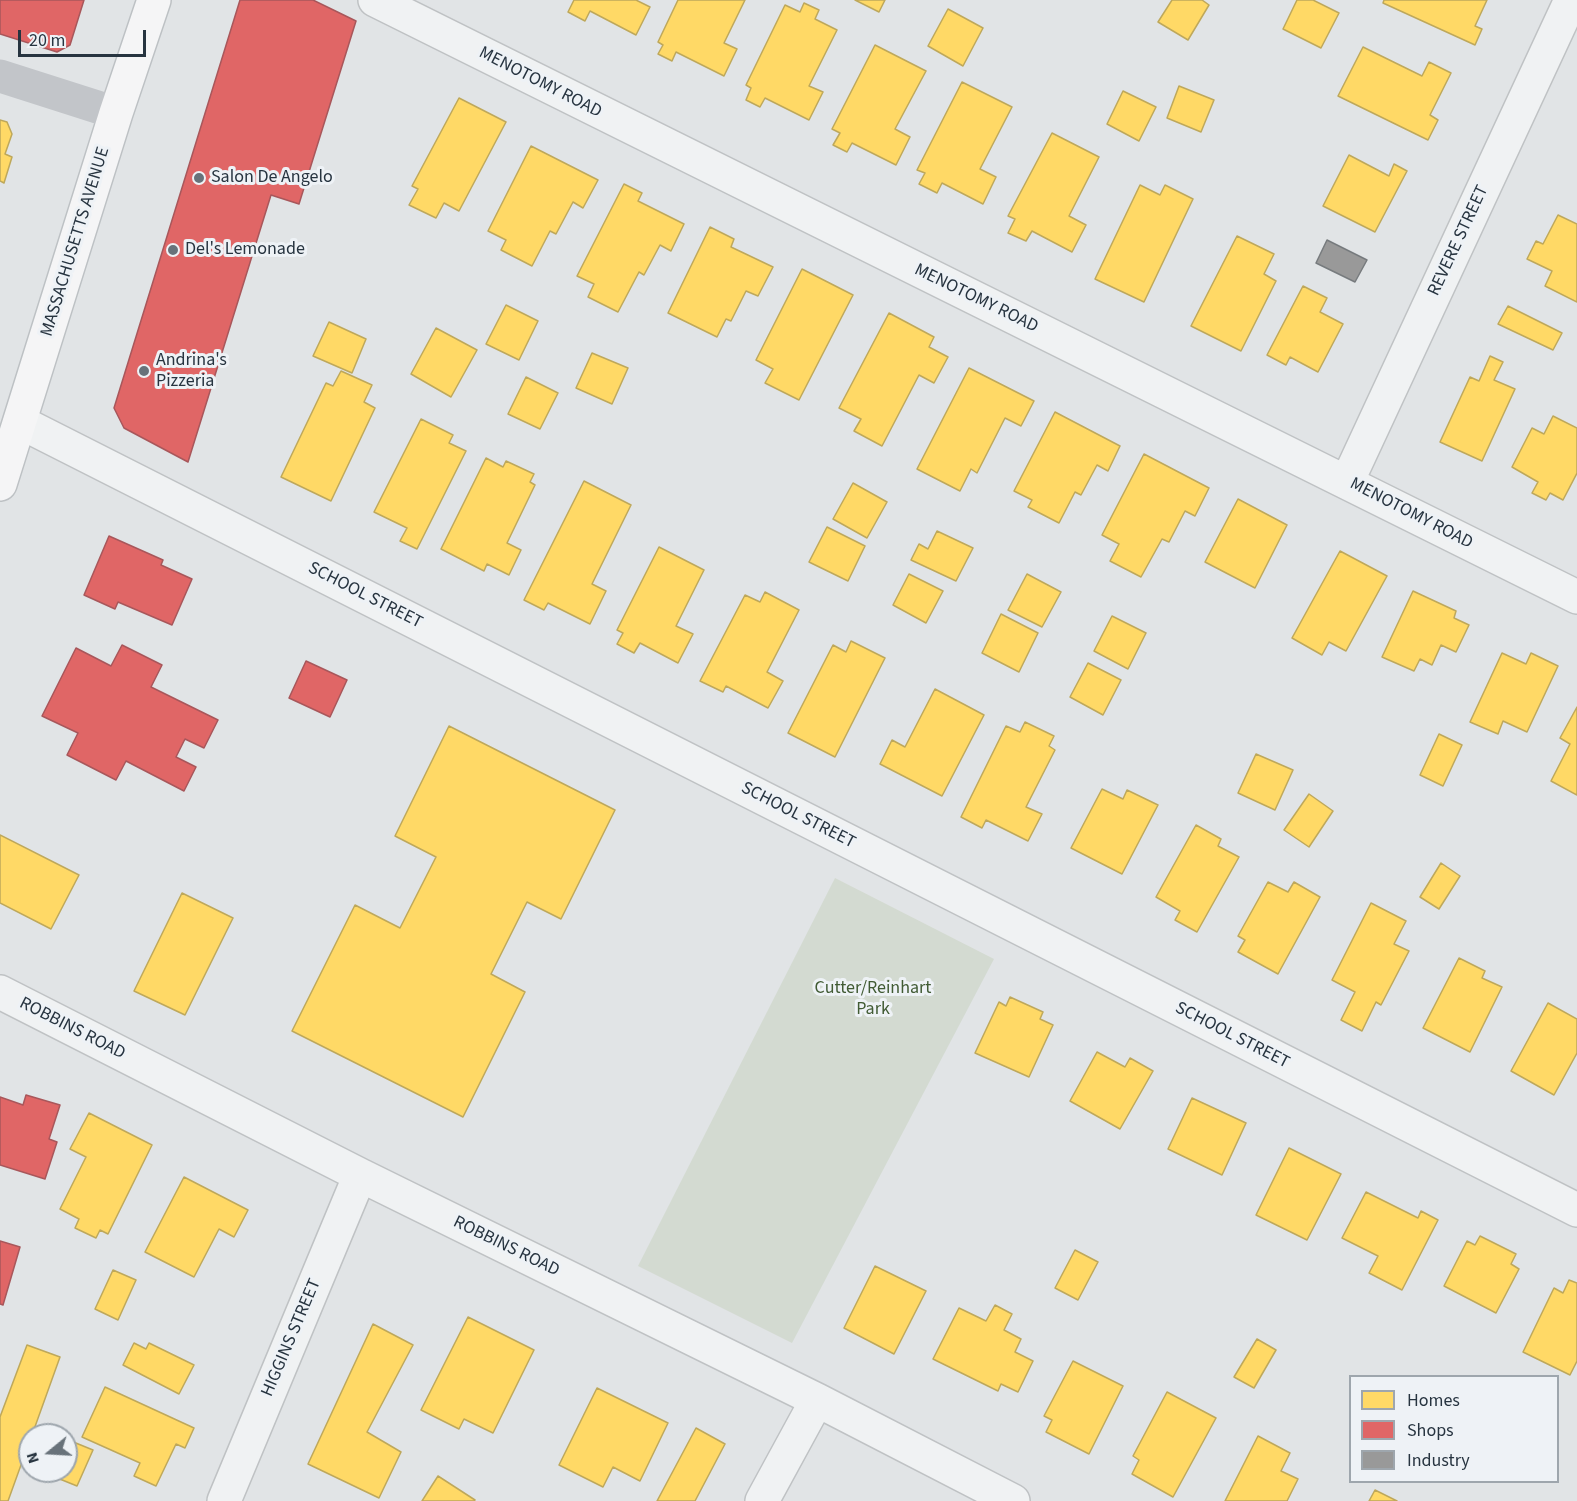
<!DOCTYPE html>
<style>
body{margin:0}
#map{position:relative;width:1577px;height:1501px;overflow:hidden;background:#e1e4e6;font-family:"Source Sans 3",sans-serif}
canvas{display:block}
.legend{position:absolute;left:1349px;top:1375px;width:210px;height:108px;box-sizing:border-box;background:#eef2f6;border:2px solid #9ea6ad;margin:0;padding:8px 10px;list-style:none;font-size:18px;color:#273440}
.legend li{display:flex;align-items:center;gap:12px;height:30px}
.legend b{width:30px;border:2px solid #9ea6ad}
.north{position:absolute;left:18px;top:1423px;width:60px;height:60px;box-sizing:border-box;background:#eef2f6;border:2px solid #9ea6ad;border-radius:50%;rotate:252deg;font-size:16px;font-weight:700;line-height:24px;text-align:center;color:#273440}
.north::after{content:'';display:block;margin:auto;width:21px;height:27px;background:#68727a;clip-path:polygon(50% 0,100% 100%,50% 72%,0 100%)}
.scale{position:absolute;left:18px;top:30px;width:128px;height:27px;box-sizing:border-box;border:3px solid #273440;border-top:0;padding-left:8px;font-size:18px;line-height:21px;white-space:nowrap;color:#273440;-webkit-text-stroke:4px #eef2f6;paint-order:stroke}
</style>
<div id="map">
<canvas width="1577" height="1501"></canvas>
<ul class="legend">
<li><b style="height:16px;background:#ffd966"></b>Homes</li>
<li><b style="height:16px;background:#e06666"></b>Shops</li>
<li><b style="height:16px;background:#999"></b>Industry</li>
</ul>
<div class="north">N</div>
<div class="scale">20 m</div>
</div>
<script>
const ctx = document.querySelector('canvas').getContext('2d');
ctx.lineJoin = 'round';
function paint(path, color) { ctx.fillStyle = color; ctx.fill(path, 'evenodd'); }
function strokePath(path, color, width, dash) { ctx.strokeStyle = color; ctx.lineWidth = width; ctx.lineCap = dash ? 'butt' : 'round'; ctx.setLineDash(dash || []); ctx.stroke(path); }
function write(font, color, halo, rows, align = 'center') {
  ctx.font = font + ' "Source Sans 3",sans-serif'; ctx.lineWidth = 6; ctx.setLineDash([]); ctx.textBaseline = 'middle'; ctx.strokeStyle = halo; ctx.fillStyle = color; for (const [text, x, y, turn = 0] of rows) {
    ctx.save(); ctx.translate(x, y); ctx.rotate((+turn || 0) * Math.PI / 180); ctx.textAlign = isNaN(turn) ? turn : align; if (halo) ctx.strokeText(text, 0, 0); ctx.fillText(text, 0, 0); ctx.restore();
  }
}
const green = new Path2D(`
 M835 878 994 959 792 1343 638 1266Z`);
const homes = new Path2D(`
 M574 0H636L650 7 636 35 590 11 585 21 568 12Z
 M678 0H745L724 43 737 49 724 76 676 52 672 61 658 54 663 45 658 42Z
 M855 0H885L879 12Z
 M1172 0H1202L1209 5 1188 40 1158 22Z
 M1297 0H1313L1339 13 1321 48 1283 29Z
 M1384 0H1487L1475 26 1482 29 1475 45 1383 3Z
 M804 3 819 10 815 19 837 30 809 86 823 92 809 120 765 98 760 107 746 100 751 88 746 85 785 5 800 12Z
 M948 9 983 28 963 66 928 46Z
 M875 45 926 71 895 129 910 137 896 165 852 143 847 152 833 145 840 133 832 129Z
 M1363 47 1422 76 1429 62 1451 73 1430 115 1438 120 1428 140 1338 96Z
 M962 82 1012 107 980 169 996 177 983 204 942 183 937 193 919 184 925 173 917 170Z
 M1179 86 1214 100 1201 132 1167 118Z
 M1123 91 1156 107 1139 141 1107 124Z
 M459 98 506 122 459 211 444 203 436 218 409 205 418 189 412 186Z
 M0 120 7 122 12 134 5 154 12 157 4 183 0 181Z
 M1052 133 1099 157 1069 216 1086 225 1072 252 1032 231 1026 241 1008 233 1015 219 1008 216Z
 M531 146 598 180 583 208 573 202 556 234 550 231 532 266 501 250 506 240 488 231Z
 M1349 155 1389 176 1394 164 1407 171 1375 232 1323 206Z
 M624 184 642 193 638 201 684 224 671 251 660 245 644 275 639 272 618 312 588 297 594 284 577 276Z
 M1140 185 1160 195 1165 185 1193 199 1144 302 1095 279Z
 M1558 215 1577 224V302L1545 286 1552 271 1527 259 1536 241 1543 244Z
 M710 227 734 239 731 247 773 267 758 296 746 291 731 321 726 319 717 337 668 313Z
 M1237 236 1274 254 1264 274 1276 281 1241 351 1191 326Z
 M802 269 853 295 799 400 765 383 773 369 756 360Z
 M1303 286 1327 298 1320 312 1343 324 1318 372 1290 357 1286 365 1267 355Z
 M506 305 538 321 519 360 486 344Z
 M1508 306 1562 333 1553 350 1498 324Z
 M889 313 934 337 929 347 948 357 934 383 919 375 882 446 854 431 861 419 839 408Z
 M329 322 366 339 352 373 313 356Z
 M436 328 477 350 451 397 411 374Z
 M592 353 628 368 612 404 576 388Z
 M1490 356 1503 362 1494 380 1515 389 1482 461 1440 442 1470 377 1479 381Z
 M969 368 1034 401 1021 426 1005 418 977 473 971 469 960 491 917 469Z
 M341 371 372 385 364 402 375 408 331 501 281 477 326 383 333 386Z
 M526 377 558 393 540 429 508 414Z
 M1055 412 1120 446 1108 471 1097 465 1081 495 1075 492 1059 523 1028 507 1032 500 1014 491Z
 M1553 416 1577 428V473L1563 500 1550 493 1546 500 1532 493 1538 482 1512 467 1532 428 1544 434Z
 M421 419 453 435 449 443 466 451 417 549 400 541 407 528 374 512Z
 M1144 454 1209 488 1195 516 1185 511 1169 542 1162 539 1141 577 1110 561 1119 544 1102 535Z
 M486 458 503 467 506 461 534 474 530 482 535 485 507 543 521 550 509 575 487 564 484 571 441 549Z
 M584 481 631 505 592 584 606 591 590 624 548 603 544 610 524 600Z
 M853 483 887 502 867 538 833 519Z
 M1238 499 1287 525 1255 588 1205 562Z
 M827 527 865 546 848 581 809 562Z
 M937 531 973 548 956 581 911 560 919 544 928 549Z
 M659 547 704 570 676 626 693 634 678 663 640 643 634 653 617 644 623 633 617 630Z
 M1340 551 1387 576 1346 651 1329 642 1322 655 1292 638Z
 M909 574 943 591 926 623 893 605Z
 M1027 574 1061 592 1042 627 1008 610Z
 M1413 591 1456 611 1454 618 1469 625 1456 652 1441 645 1432 665 1420 659 1414 671 1382 657Z
 M765 592 799 610 767 672 783 681 768 708 726 686 723 692 700 681 745 595 760 602Z
 M1001 614 1038 633 1019 672 982 653Z
 M1112 616 1146 633 1128 669 1094 651Z
 M851 641 885 658 835 757 788 733 833 645 846 652Z
 M1502 653 1526 664 1531 653 1558 666 1527 732 1503 721 1498 734 1470 722Z
 M1088 663 1121 680 1103 715 1070 697Z
 M935 689 984 715 942 796 880 764 892 740 905 747Z
 M1577 707V795L1551 781 1570 744 1560 738Z
 M1025 722 1054 736 1049 746 1055 750 1026 807 1042 814 1028 841 986 820 982 828 961 817 1006 726 1020 732Z
 M449 726 615 810 561 919 527 902 491 974 525 992 463 1117 292 1031 355 905 400 928 436 857 395 836Z
 M1439 734 1462 745 1443 786 1420 775Z
 M1256 754 1293 770 1275 810 1238 793Z
 M1102 789 1123 799 1127 790 1158 805 1122 874 1071 848Z
 M1309 794 1333 811 1309 847 1284 830Z
 M1196 825 1221 839 1218 846 1239 857 1197 932 1175 920 1180 911 1156 897Z
 M0 835 79 875 51 929 0 903Z
 M1441 863 1460 876 1439 909 1420 897Z
 M1268 882 1288 892 1294 882 1320 897 1278 974 1238 952 1245 940 1238 936Z
 M182 893 233 918 185 1015 134 991Z
 M1371 903 1406 921 1394 944 1409 951 1381 1005 1376 1002 1362 1031 1341 1020 1355 992 1332 980Z
 M1459 958 1485 971 1482 978 1502 987 1470 1052 1423 1028Z
 M1010 997 1043 1012 1040 1019 1053 1025 1029 1077 975 1053 999 1002 1006 1006Z
 M1548 1003 1577 1019V1053L1554 1095 1511 1071Z
 M1097 1052 1125 1067 1130 1058 1153 1071 1120 1129 1070 1101Z
 M1192 1098 1246 1123 1222 1175 1168 1149Z
 M89 1113 152 1145 108 1234 100 1230 96 1238 75 1228 79 1219 60 1209 86 1157 70 1149Z
 M1289 1148 1341 1174 1307 1240 1256 1215Z
 M184 1177 248 1210 234 1237 219 1229 194 1277 145 1252Z
 M1366 1192 1418 1218 1421 1211 1438 1220 1402 1290 1369 1273 1378 1256 1342 1238Z
 M1480 1236 1516 1254 1511 1264 1519 1269 1496 1313 1444 1286 1467 1241 1475 1245Z
 M1075 1250 1098 1262 1078 1300 1055 1288Z
 M875 1266 926 1291 894 1354 844 1328Z
 M113 1270 136 1280 118 1320 95 1309Z
 M1569 1280 1577 1283V1361L1570 1375 1523 1352 1554 1288 1563 1293Z
 M995 1305 1012 1314 1004 1330 1021 1339 1015 1352 1033 1361 1018 1392 1001 1384 998 1391 933 1359 959 1308 986 1321Z
 M468 1317 534 1350 493 1433 464 1419 459 1429 421 1410Z
 M373 1324 413 1345 367 1432 401 1452 379 1498 308 1464Z
 M1257 1339 1276 1350 1254 1388 1234 1377Z
 M134 1343 146 1349 149 1343 194 1365 179 1394 123 1365Z
 M27 1345 60 1357 32 1435H30V1440L8 1501H0V1417Z
 M1073 1361 1123 1386 1089 1454 1046 1432 1052 1420 1044 1416Z
 M105 1387 194 1428 185 1448 176 1444 156 1486 134 1476 140 1463 82 1437Z
 M597 1388 668 1423 640 1481 613 1467 603 1487 559 1465Z
 M1167 1392 1216 1418 1173 1497 1132 1474 1139 1460 1133 1456Z
 M696 1428 725 1444 695 1501H657Z
 M1258 1436 1290 1453 1281 1471 1298 1479 1287 1501H1225Z
 M66 1439 93 1450 77 1486 40 1471H66Z
 M438 1476 475 1500 474 1501H422Z
 M1375 1490 1397 1501H1369Z`);
const shops = new Path2D(`
 M0 0H84L70 45 57 52 0 34Z
 M240 0H313L356 21 299 204 271 195 188 462 124 428 114 408Z
 M109 536 163 560 161 565 192 579 172 625 118 602 115 609 84 595Z
 M122 645 162 665 151 687 218 720 204 748 185 739 176 757 196 767 184 791 126 761 116 780 67 755 78 733 42 716 76 648 111 666Z
 M306 661 347 680 330 717 289 698Z
 M26 1095 60 1105 49 1139 57 1142 45 1179 0 1165V1097L23 1105Z
 M0 1241 20 1247 3 1305 0 1304Z`);
const industry = new Path2D(`
 M1327 240 1367 260 1355 282 1316 263Z`);
const street = new Path2D(`
 M375 0 1577 597
 M20 422 1577 1210
 M1347 482 1571 0
 M0 992 360 1175 817 1400 1013 1501
 M224 1501 360 1175
 M762 1501 817 1400`);
const secondary = new Path2D(`
 M0 76 116 113`);
const primary = new Path2D(`
 M0 484 116 113 154 0`);
const markers = [
 [199,178,6,"#68727a"],
 [173,250,6,"#68727a"],
 [144,371,6,"#68727a"]
];
const streetNames = [
 ["MENOTOMY ROAD",540,83,27],
 ["REVERE STREET",1459,241,-65],
 ["MASSACHUSETTS AVENUE",76,242,-73],
 ["MENOTOMY ROAD",976,299,26],
 ["MENOTOMY ROAD",1411,514,27],
 ["SCHOOL STREET",365,596,27],
 ["SCHOOL STREET",798,816,27],
 ["ROBBINS ROAD",72,1029,27],
 ["SCHOOL STREET",1232,1036,27],
 ["ROBBINS ROAD",506,1247,26],
 ["HIGGINS STREET",292,1338,-67]
];
const poiNames = [
 ["Salon De Angelo",211,178],
 ["Del's Lemonade",185,250],
 ["Andrina's",156,361],
 ["Pizzeria",156,382]
];
const parkNames = [
 ["Cutter/Reinhart",873,989],
 ["Park",873,1010]
];
paint(green, '#d3dad1');
paint(homes, '#ffd966');
strokePath(homes, '#bea85b', 1.5);
paint(shops, '#e06666');
strokePath(shops, '#a8575b', 1.5);
paint(industry, '#999');
strokePath(industry, '#777b7e', 1.5);
strokePath(street, '#bfc2c4', 36);
strokePath(primary, '#bdc1c4', 36);
strokePath(street, '#f0f2f3', 33);
strokePath(secondary, '#c2c5c9', 33);
strokePath(primary, '#f5f5f6', 33);
for (const [x, y, r, color] of markers) { const dot = new Path2D(); dot.arc(x, y, r, 0, 2 * Math.PI); ctx.fillStyle = color; ctx.fill(dot); strokePath(dot, '#eef2f6', 2); }
write('18px', '#273440', '#eef2f6', streetNames);
write('18px', '#273440', '#eef2f6', poiNames, 'left');
write('18px', '#415b34', '#eef2f6', parkNames);
</script>
